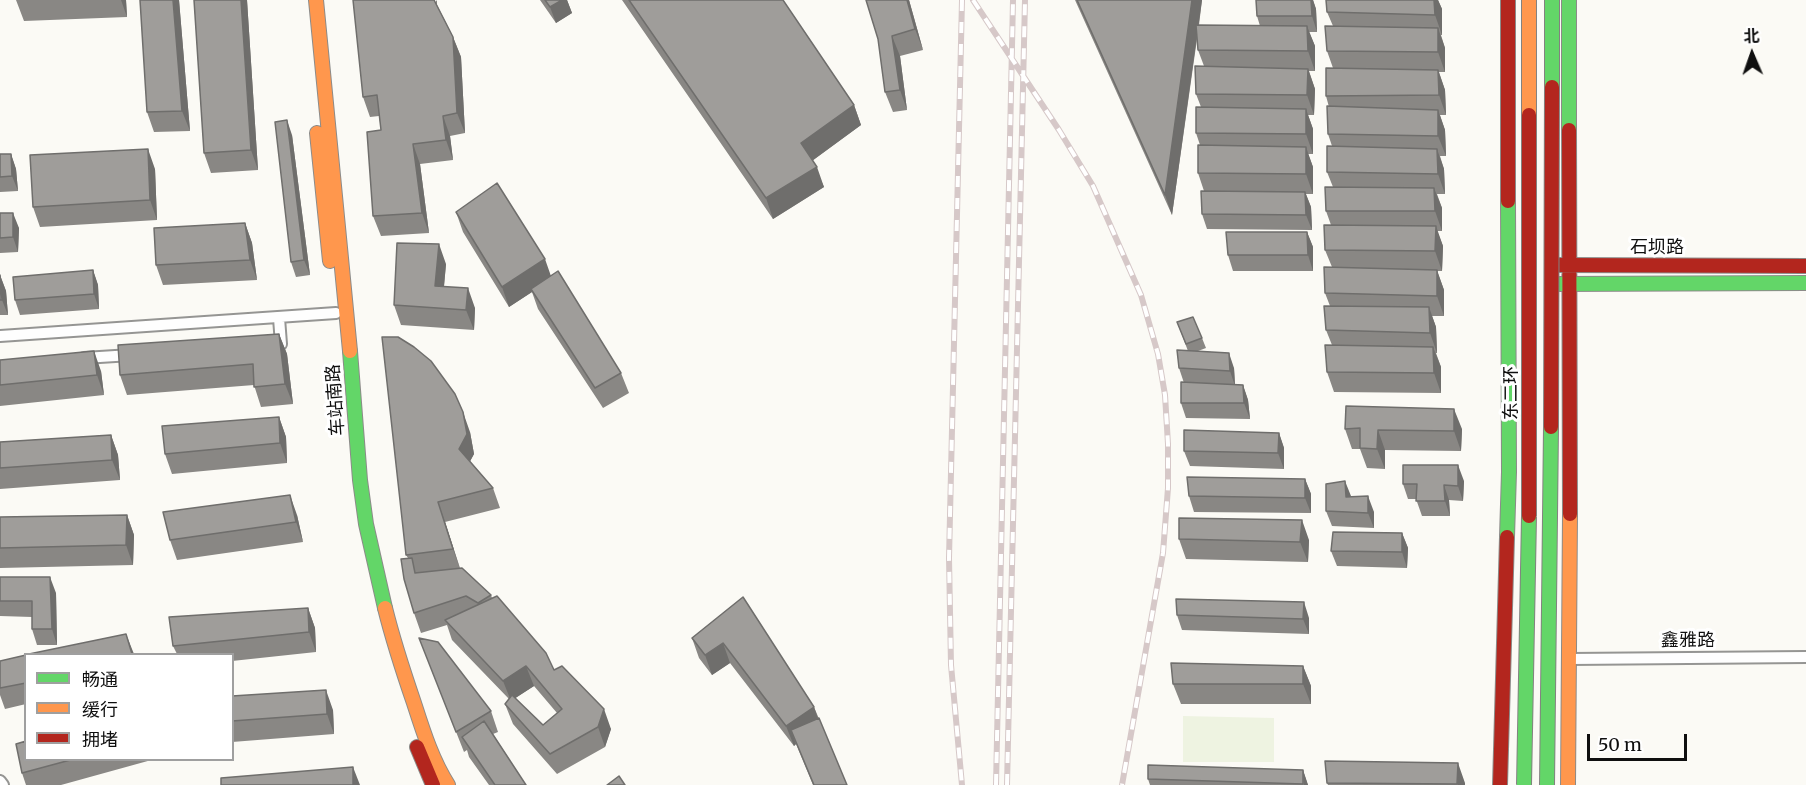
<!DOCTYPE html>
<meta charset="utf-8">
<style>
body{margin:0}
#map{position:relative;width:1806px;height:785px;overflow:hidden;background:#fbfaf5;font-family:Merriweather,"Noto Sans SC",serif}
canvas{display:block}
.legend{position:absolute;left:24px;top:653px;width:210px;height:108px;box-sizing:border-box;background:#fff;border:2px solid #9f9f9f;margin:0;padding:8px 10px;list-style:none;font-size:18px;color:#0f0f0f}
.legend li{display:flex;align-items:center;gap:12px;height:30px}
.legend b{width:30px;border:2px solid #9f9f9f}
.north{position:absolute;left:1722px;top:24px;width:60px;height:60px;-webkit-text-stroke:4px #fff;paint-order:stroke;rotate:358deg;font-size:16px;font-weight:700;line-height:24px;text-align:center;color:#0f0f0f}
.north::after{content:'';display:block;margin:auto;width:21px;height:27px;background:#0f0f0f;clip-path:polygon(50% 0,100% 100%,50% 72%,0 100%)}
.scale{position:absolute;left:1587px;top:734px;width:100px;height:27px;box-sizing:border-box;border:3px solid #0f0f0f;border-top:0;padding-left:8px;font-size:18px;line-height:21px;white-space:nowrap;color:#0f0f0f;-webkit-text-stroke:4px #fff;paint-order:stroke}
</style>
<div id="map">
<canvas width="1806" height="785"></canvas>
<ul class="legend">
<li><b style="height:8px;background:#63d668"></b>畅通</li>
<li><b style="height:8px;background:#ff974d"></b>缓行</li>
<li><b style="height:8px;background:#b3261e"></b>拥堵</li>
</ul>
<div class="north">北</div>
<div class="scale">50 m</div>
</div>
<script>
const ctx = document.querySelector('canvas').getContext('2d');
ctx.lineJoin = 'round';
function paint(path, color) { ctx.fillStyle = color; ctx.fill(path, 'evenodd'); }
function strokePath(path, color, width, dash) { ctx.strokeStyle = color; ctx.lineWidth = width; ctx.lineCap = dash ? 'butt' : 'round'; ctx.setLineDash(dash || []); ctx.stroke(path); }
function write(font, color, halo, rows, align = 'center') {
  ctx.font = font + ' Merriweather,"Noto Sans SC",serif'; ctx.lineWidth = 6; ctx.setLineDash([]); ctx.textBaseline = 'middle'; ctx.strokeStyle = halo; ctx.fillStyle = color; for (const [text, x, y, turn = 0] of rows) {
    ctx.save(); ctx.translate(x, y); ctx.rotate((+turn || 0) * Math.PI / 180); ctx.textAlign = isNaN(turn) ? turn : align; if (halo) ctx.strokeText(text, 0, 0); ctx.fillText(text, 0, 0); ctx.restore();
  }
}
const pitch = new Path2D(`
 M1183 716 1274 718V762H1183Z`);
const street = new Path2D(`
 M0 336 336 313
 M276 345 281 344 279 318
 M84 358 131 355
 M1570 659 1806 657
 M0 781 3 785`);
const fast = new Path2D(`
 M1569 0V130
 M1560 284 1806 283
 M350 351 360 480 366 524 385 608
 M1507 537 1509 472 1508 201`);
const slow = new Path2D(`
 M316 0 350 351
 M317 133 330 261
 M385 608C393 640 403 671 414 703 423 731 432 760 448 785
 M1568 785 1570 514`);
const jam = new Path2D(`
 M1508 0V201
 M1569 130 1570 514
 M1560 265 1806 266
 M417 747 433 785
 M1500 785 1507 537`);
const rail = new Path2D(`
 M962 0 949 558 951 665 962 785
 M973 0 1059 130 1093 186 1141 295 1158 354 1165 395 1168 444V488L1163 553 1122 785
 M996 785 1013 0
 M1007 785 1025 0`);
const fastBridge = new Path2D(`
 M1552 87V0
 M1524 785 1529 516
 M1547 785 1551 427`);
const slowBridge = new Path2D(`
 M1529 0V115`);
const jamBridge = new Path2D(`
 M1551 427 1552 87
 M1529 516V115`);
const wall = new Path2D(`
 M16 0H126L127 17 24 21Z
 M179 0 190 131 154 132 147 112Z
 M194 0H247L258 170 211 173 204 153Z
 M437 0V5L453 37 461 57 465 133 450 136 453 160 420 164 429 233 381 236 373 216 381 130 379 116 370 117 363 97Z
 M540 0H567L572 13 556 23Z
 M622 0H783L854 105 861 125 812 161 824 187 773 219Z
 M866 0H909L923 50 900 56 907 110 893 112 885 92 878 39Z
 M1075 0H1202L1199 25 1260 26 1257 16 1256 0H1313L1316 9 1317 32H1309L1315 46V71H1309L1315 89 1314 115H1308L1313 129V154H1308L1313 167V194H1306L1311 207 1312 230 1207 229 1202 214 1204 191 1198 173 1200 145 1196 133 1201 107 1196 94 1204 66 1198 50 1197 39 1172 215Z
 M1326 0H1438L1442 9V35H1441L1445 48V72H1439L1445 90 1446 115H1440L1445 130 1446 156H1440L1444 169 1445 194H1437L1442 208V231H1437L1443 246 1442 271H1437L1444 290V316H1432L1436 327 1437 353H1436L1441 367V393L1334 392 1327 372 1332 345 1326 330 1330 306 1325 293 1332 267 1325 250 1331 225 1326 211 1333 187 1327 172 1332 146 1328 134 1329 107 1326 96 1333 68 1327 51 1333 26 1327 12Z
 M292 135 310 275 296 277 291 262Z
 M0 154H11L16 169 18 191 0 192Z
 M155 169 157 220 40 227 33 207Z
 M456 212 551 276 621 373 629 393 603 408 538 309 532 292 509 307 463 232Z
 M0 213 19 228 18 252 0 253Z
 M245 223 252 243 257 280 163 285 156 265Z
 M1307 232 1313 247V271H1233L1228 255Z
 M446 264 444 287 475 308 474 330 401 325 394 305Z
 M93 270 98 285 99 309 20 315 15 300Z
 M0 275 6 291 8 315H0Z
 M1177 322 1202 338 1206 348 1198 351 1234 368 1235 384 1243 385 1248 400 1250 419 1186 418 1181 403 1184 383 1179 368 1188 351Z
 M279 334 287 354 293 404 261 407 254 385 127 395 120 375Z
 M0 360 101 371 104 395 0 406Z
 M1346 406 1462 429 1461 451 1385 450V469L1367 468 1360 449H1352L1345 429Z
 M279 417 286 437 287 463 172 474 165 454Z
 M470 432 474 454 470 461 493 488 500 508 445 522 460 568 491 595 492 598 554 670 611 729 605 747 557 774 513 724 505 704 509 699 452 640 447 625 421 633 414 613 408 558 406 555ZM534 686 557 713 543 725 515 698Z
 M1279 433 1284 448V469L1190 466 1184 451Z
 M111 435 118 455 120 480 0 489V442Z
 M1305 479 1311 494V513L1194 512 1189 496Z
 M1464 481 1463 501 1449 500 1450 516H1422L1416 499H1408L1403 484Z
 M1351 497 1374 512V528L1332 526 1326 511Z
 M127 515 134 535 133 565 0 568V517Z
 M297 515 303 542 177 560 170 540Z
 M1402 533 1408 548 1407 568 1337 566 1331 551Z
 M1179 539 1309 540 1308 562 1186 559Z
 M0 577 56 593 57 645H37L32 629V617L0 616Z
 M743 597 814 707 847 785H813L796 744 794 746 730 663 712 675 699 658 692 638Z
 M308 608 315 628 316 652 232 661V654H177L173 646Z
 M1177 615 1309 618V634L1182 630Z
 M419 638 491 711 498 732 493 734 526 785H489L469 757 467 750 464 752Z
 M26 655V704L5 709 0 695V661Z
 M1303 666 1311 686V704H1181L1173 684Z
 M232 696 333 710 334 734 232 742Z
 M26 759H155L61 785H26L22 773Z
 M1303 770 1308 785H1150L1148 779Z
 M1327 783H1465V785H1328Z`);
const shadedWall = new Path2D(`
 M121 0H126L127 17Z
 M173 0H179L190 131 182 111Z
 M241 0H247L258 170 251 150Z
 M562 0H567L572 13 556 23 550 7Z
 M907 0H909L923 50 915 29Z
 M1192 0H1202L1172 215 1165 195Z
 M1311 0H1313L1316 9 1317 32 1312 16Z
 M1434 0H1438L1442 9V35L1435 15Z
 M1307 26 1315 46V71L1308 51Z
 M1438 28 1445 48V72L1438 52Z
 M892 36 900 56 907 110 900 90Z
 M453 37 461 57 465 133 457 113Z
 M1308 69 1315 89 1314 115 1307 95Z
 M1438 70 1445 90 1446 115 1439 95Z
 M854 105 861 125 809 163 801 143Z
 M1306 109 1313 129V154L1306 134Z
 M1438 110 1445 130 1446 156 1438 136Z
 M443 116 450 136 453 160 446 140Z
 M287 120 292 135 310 275 304 260Z
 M413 144 420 164 429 233 422 213Z
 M1306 147 1313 167V194L1306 174Z
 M148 149 155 169 157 220 150 200Z
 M1437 149 1444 169 1445 194 1438 174Z
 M11 154 16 169 18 191 12 176Z
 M817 167 824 187 773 219 766 198Z
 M1434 188 1442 208V231L1435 211Z
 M1305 192 1311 207 1312 230 1306 215Z
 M13 213 19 228 18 252 13 237Z
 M245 223 252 243 257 280 250 260Z
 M1436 226 1443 246 1442 271 1435 251Z
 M1307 232 1313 247V271L1308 255Z
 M439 244 446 264 442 306 435 286Z
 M545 259 552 279 531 289 532 292 509 307 502 287Z
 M93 270 98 285 99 309 94 294Z
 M1437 270 1444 290V316L1437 296Z
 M0 275 6 291 8 315 2 300Z
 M468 288 475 308 474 330 466 310Z
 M1429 307 1436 327 1437 353 1430 333Z
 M279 334 287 354 293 404 285 384Z
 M1433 347 1441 367V393L1434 373Z
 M94 351 101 371 104 395 97 375Z
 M1229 353 1234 368 1235 386 1230 371Z
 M1243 385 1248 400 1250 419 1244 403Z
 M1454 409 1462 429 1461 451 1454 431Z
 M463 412 470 432 474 454 466 469 459 449Z
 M279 417 286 437 287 463 280 443Z
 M1378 430 1385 450V469L1377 449Z
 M1279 433 1284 448V469L1278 453Z
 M111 435 118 455 120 480 112 460Z
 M1458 465 1464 481 1463 501 1458 486Z
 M1305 479 1311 494V513L1305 498Z
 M1345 481 1351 496 1352 513 1346 497Z
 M1444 485 1449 500 1450 516 1445 501Z
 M290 495 297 515 303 542 296 522Z
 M1368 496 1374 512V528L1368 513Z
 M438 502 445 522 460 569 453 549Z
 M127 515 134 535 133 565 126 545Z
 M1302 520 1309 540 1308 562 1300 542Z
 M1402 533 1408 548 1407 568 1402 552Z
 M50 577 56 593 57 645 52 629Z
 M1304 602 1309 618V634L1303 619Z
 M308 608 315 628 316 652 309 632Z
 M126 634 134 654H132Z
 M723 643 730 663 712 675 705 655Z
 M526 666 534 686 511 701 503 681Z
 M1303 666 1311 686V704L1303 684Z
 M326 690 333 710 334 734 327 714Z
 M814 707 821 727 791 730 796 744 794 746 786 726Z
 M604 709 611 729 605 747 598 727Z
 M1458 763 1465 783V785H1458L1457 784Z
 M353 767 360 785H353Z
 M1303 770 1308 785H1304Z`);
const building = new Path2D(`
 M140 0H173L182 111 147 112Z
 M194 0H241L251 150 204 153Z
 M353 0H434L453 37 457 113 443 116 446 140 413 144 422 213 373 216 367 132 381 130 377 95 363 97Z
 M545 0H562L550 7Z
 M629 0H783L854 105 801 143 817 167 766 198Z
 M866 0H907L915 29 892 36 900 90 885 92 878 39Z
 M1077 0H1192L1165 195Z
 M1256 0H1311L1312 16H1257Z
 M1326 0H1434L1435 15 1327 12Z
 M1196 25 1307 26 1308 51 1198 50Z
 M1325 26 1438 28V52L1327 51Z
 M1195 66 1308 69 1307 95 1196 94Z
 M1326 68 1438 70 1439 95 1326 96Z
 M1327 106 1438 110V136L1328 134Z
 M1196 107 1306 109V134L1196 133Z
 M287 120 304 260 291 262 275 122Z
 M1198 145 1306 147V174L1198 173Z
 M1327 146 1437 149 1438 174 1327 172Z
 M148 149 150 200 33 207 30 155Z
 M0 154H11L12 176 0 177Z
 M497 183 545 259 502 287 456 212Z
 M1325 187 1434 188 1435 211H1326Z
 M1201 191 1305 192 1306 215 1202 214Z
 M0 213H13V237L0 238Z
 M245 223 250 260 156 265 154 228Z
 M1324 225 1436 226 1435 251 1325 250Z
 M1226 232H1307L1308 255H1228Z
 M397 243 439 244 435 286 468 288 466 310 394 305Z
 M1324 267 1437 270V296L1325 293Z
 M93 270 94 294 15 300 13 277Z
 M558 271 621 373 595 388 531 289Z
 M0 275 2 300H0Z
 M1324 306 1429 307 1430 333 1326 330Z
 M1193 317 1202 338 1186 344 1177 322Z
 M279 334 285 384 254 387 253 364 120 375 118 345Z
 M382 337H398L414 347 431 361 455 394 463 412 467 434 459 449 493 488 438 502 453 549 406 555Z
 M1325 345 1433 347 1434 373 1327 372Z
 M1177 350 1229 353 1230 371 1179 368Z
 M94 351 97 375 0 385V360Z
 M1181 382 1243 385 1244 403H1181Z
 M1346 406 1454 409V431L1378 430 1377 449 1360 448V428L1345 429Z
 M279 417 280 443 165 454 162 426Z
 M1184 430 1279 433 1278 453 1184 451Z
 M111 435 112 460 0 468V442Z
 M1403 465H1458V486L1444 485 1445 501H1416L1417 484H1403Z
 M1187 477 1305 479V498L1189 496Z
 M1345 481 1346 497 1368 496V513L1326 511V484Z
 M290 495 296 522 170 540 163 512Z
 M127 515 126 545 0 548V517Z
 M1179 518 1302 520 1300 542 1179 539Z
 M1333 532 1402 533V552L1331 551Z
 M412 558 415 573 462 568 491 595 478 603 466 596 414 613 404 579 401 559Z
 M0 577H50L52 629H32V601H0Z
 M497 596 546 653 554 670 562 666 604 709 598 727 550 754 505 704 512 695 543 725 562 709 526 666 503 681 445 620Z
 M743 597 814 707 786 726 723 643 705 655 692 638Z
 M1176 599 1304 602 1303 619 1177 615Z
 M308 608 309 632 173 646 169 617Z
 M126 634 132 654H29Z
 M419 638 438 642 491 711 456 732Z
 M26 655V683L0 688V661Z
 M1171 663 1303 666V684H1173Z
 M326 690 327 714 232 721V696Z
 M819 718 847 785H814L791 730Z
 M484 721 526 785H495L462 737Z
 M26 741V759H74L22 773 16 744Z
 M1325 761 1458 763 1457 784 1327 783Z
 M1148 765 1303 770V784L1148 779Z
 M353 767V785H221V778Z
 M619 776 625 785H607Z`);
const streetNames = [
 ["石坝路",1657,248],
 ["东二环",1512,393,-90],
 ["车站南路",336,400,-94],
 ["鑫雅路",1688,641]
];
paint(pitch, '#eef3e1');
strokePath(street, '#959593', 14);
strokePath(fast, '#8c8b89', 16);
strokePath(slow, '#8c8b89', 16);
strokePath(jam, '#8c8b89', 16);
strokePath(street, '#fefefe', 10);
strokePath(fast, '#63d668', 14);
strokePath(slow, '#ff974d', 14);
strokePath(jam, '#b3261e', 14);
strokePath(rail, '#d6c8c8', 6);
strokePath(rail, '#fff', 4, [11]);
strokePath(fastBridge, '#838280', 16, []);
strokePath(slowBridge, '#838280', 16, []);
strokePath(jamBridge, '#838280', 16, []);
strokePath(fastBridge, '#63d668', 14);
strokePath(slowBridge, '#ff974d', 14);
strokePath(jamBridge, '#b3261e', 14);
paint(wall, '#898784');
paint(shadedWall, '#6f6e6c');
paint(building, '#9f9d9a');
strokePath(building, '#6f6e6c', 1.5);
write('18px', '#0f0f0f', '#fff', streetNames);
</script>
